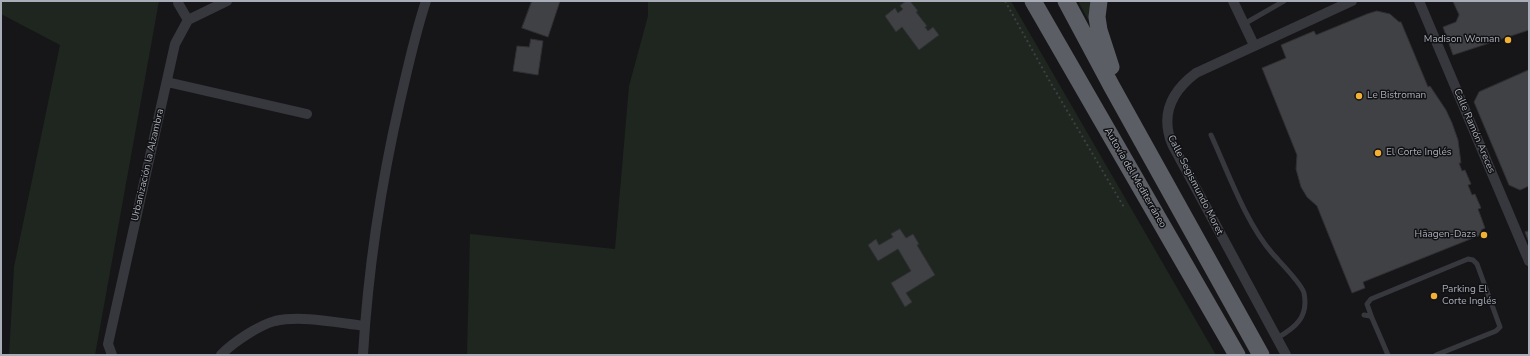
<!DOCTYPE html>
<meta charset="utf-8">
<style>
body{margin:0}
#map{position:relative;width:1530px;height:356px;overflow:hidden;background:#161618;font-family:"Nunito Sans",sans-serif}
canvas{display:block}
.frame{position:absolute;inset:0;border:2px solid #a8adb8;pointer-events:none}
</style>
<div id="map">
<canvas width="1530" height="356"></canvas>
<div class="frame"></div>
</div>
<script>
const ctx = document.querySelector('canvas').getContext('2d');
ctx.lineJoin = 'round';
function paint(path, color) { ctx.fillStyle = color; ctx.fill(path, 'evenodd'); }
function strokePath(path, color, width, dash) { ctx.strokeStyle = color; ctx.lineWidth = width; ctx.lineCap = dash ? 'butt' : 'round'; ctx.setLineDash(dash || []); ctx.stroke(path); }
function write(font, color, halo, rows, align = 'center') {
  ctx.font = font + ' "Nunito Sans",sans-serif'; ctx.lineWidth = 3; ctx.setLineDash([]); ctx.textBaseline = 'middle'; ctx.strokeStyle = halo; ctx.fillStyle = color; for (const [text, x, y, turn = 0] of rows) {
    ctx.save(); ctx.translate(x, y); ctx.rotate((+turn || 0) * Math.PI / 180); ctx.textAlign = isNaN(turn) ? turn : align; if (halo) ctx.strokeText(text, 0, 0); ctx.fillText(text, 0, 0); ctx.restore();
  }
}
const green = new Path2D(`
 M1 1H159L95 355H9L14 267 60 45 1 14Z
 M648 1H1011L1216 355H467L470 234 615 249 629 86 648 16Z
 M1078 1H1095L1092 27Z`);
const building = new Path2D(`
 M532 1H560L548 37 522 28Z
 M906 1H910L918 11 916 12 927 26 925 27 928 31 933 27 939 35 919 50 902 27 896 32 885 16 895 8 898 13 903 9 900 6Z
 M1453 1H1529V30L1453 55 1443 27 1456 22 1459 15Z
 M1377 11 1390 14 1399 22H1401L1428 87 1430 86 1446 110 1452 123 1458 140 1461 163H1459L1462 171 1465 170 1471 184 1468 185 1472 195 1475 194 1481 208 1478 209 1485 228 1481 230 1483 234 1363 282 1365 288 1352 293 1317 206 1307 197 1301 187 1296 169 1297 155 1262 68 1286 58 1281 45 1314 31 1316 35 1367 14Z
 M531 39 543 41 538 75 513 71 517 46 529 47Z
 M1529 70V186L1520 190 1509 185 1474 102 1479 92Z
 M900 229 906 238 913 234 919 244 917 245 935 275 906 293 912 302 905 307 891 283 911 271 898 249 878 261 868 245 876 239 879 245 893 237 891 234Z
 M1529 231V239L1528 240 1525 232Z`);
const path = new Path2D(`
 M1005 1 1049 80 1125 209`);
const service = new Path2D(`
 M1244 24 1284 1
 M1211 135C1228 172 1246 223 1272 253 1279 261 1302 284 1304 293 1309 317 1295 328 1277 338
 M1364 315 1370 316 1372 318 1388 355
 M1372 318 1367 304 1371 299 1468 259 1473 260 1477 264 1500 327 1496 331 1436 355`);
const minor = new Path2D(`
 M178 1V3L188 20
 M1233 1 1254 45
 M1419 1 1529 261
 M167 82 307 114
 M112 355 108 344 175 44 188 20 227 1
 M221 355C232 343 259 325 275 321 302 315 338 323 365 326
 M363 355C368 269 381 184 400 101 408 67 415 34 426 1
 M1286 355 1172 144C1160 114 1172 91 1196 73L1352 1`);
const trunk = new Path2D(`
 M1033 1 1237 355
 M1066 1 1112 87 1261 355
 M1099 1 1097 17 1099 30 1111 67`);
const markers = [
 [1508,40,4,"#f2b134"],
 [1359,96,4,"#f2b134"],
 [1378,153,4,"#f2b134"],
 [1484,235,4,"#f2b134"],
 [1434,296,4,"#f2b134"]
];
const poiNames = [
 ["Madison Woman",1500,40,"right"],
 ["Le Bistroman",1367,96],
 ["El Corte Inglés",1386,153],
 ["Häagen-Dazs",1476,235,"right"],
 ["Parking El",1442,290],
 ["Corte Inglés",1442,302]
];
const streetNames = [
 ["Calle Ramón Areces",1474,131,67],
 ["Urbanización la Alzambra",148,165,-77],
 ["Autovía del Mediterráneo",1135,178,60],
 ["Calle Segismundo Moret",1195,185,63]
];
paint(green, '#1e261f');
paint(building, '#404145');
strokePath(building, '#303034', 1);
strokePath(path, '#3d3f44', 2, [2, 3]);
strokePath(service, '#37383d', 5);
strokePath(minor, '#37383d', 10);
strokePath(trunk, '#5b5e65', 17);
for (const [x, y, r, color] of markers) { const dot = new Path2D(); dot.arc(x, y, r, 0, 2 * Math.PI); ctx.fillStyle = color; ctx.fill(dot); strokePath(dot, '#111113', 1.5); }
write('10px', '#a8adb8', '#111113', poiNames, 'left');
write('10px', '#a8adb8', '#111113', streetNames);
</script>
